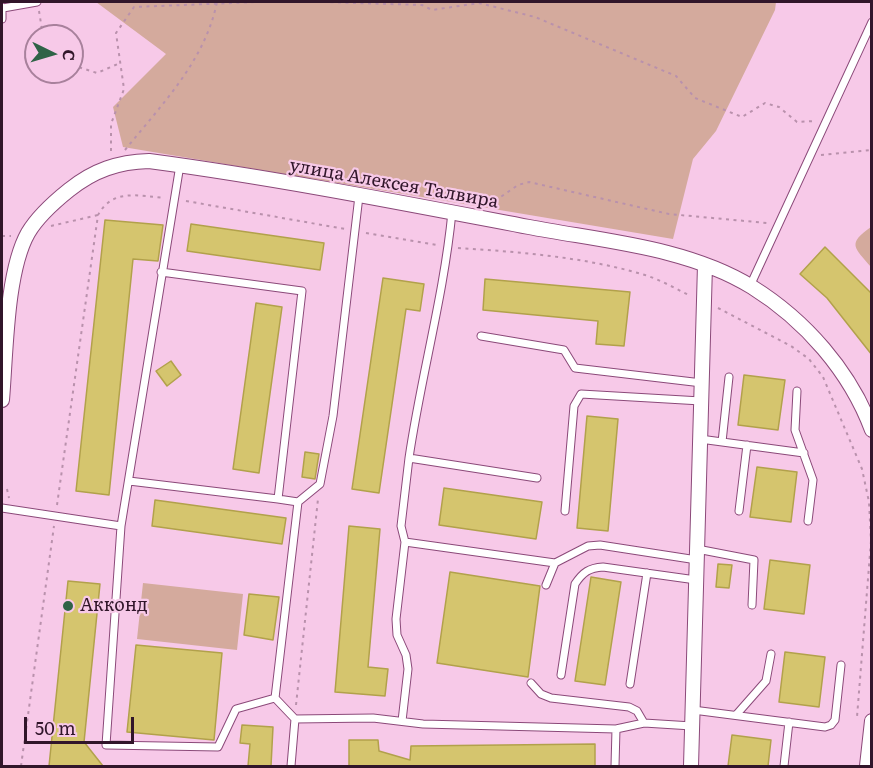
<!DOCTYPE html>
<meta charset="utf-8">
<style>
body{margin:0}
#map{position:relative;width:873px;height:768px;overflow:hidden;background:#f7c9e8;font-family:Literata,serif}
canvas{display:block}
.frame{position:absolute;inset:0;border:3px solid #31162a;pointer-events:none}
.north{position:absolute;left:24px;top:24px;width:60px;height:60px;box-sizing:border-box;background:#f7c9e8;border:2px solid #a8819c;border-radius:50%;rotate:95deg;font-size:16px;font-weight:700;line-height:24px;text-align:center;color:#31162a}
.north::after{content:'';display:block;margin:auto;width:21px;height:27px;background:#2f6347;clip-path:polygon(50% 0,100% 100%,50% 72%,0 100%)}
.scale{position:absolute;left:24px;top:717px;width:110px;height:27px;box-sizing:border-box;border:3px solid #31162a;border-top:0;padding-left:8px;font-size:18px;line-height:21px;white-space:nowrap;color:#31162a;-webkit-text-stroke:4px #f7c9e8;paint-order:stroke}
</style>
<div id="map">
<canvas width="873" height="768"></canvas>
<div class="frame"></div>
<div class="north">С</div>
<div class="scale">50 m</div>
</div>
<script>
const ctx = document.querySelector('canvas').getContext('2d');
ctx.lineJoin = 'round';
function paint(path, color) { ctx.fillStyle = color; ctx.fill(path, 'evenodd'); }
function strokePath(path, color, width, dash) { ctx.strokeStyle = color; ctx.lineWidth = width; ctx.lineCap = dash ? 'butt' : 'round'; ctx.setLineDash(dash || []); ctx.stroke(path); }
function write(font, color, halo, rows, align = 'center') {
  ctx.font = font + ' Literata,serif'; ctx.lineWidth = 4.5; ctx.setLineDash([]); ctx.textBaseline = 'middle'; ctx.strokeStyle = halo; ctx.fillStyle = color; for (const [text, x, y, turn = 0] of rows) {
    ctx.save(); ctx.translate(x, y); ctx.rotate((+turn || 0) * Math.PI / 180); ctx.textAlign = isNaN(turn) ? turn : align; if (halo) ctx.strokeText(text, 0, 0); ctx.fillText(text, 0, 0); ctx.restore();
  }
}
const green = new Path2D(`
 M96 2H776L775 10 716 131 693 159 673 239 123 147 113 107 166 54Z
 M871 227V267C854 247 847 244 871 227Z
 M143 583 243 594 237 650 137 639Z`);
const building = new Path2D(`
 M105 220 163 225 158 261 133 259 109 495 76 491Z
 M191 224 324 243 320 270 187 251Z
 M825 247 872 294V355L827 298 800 274Z
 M383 278 424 284 420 311 406 309 379 493 352 489Z
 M485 279 630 292 624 346 596 344 598 321 483 310Z
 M256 303 282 307 259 473 233 469Z
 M171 361 181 375 167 386 156 371Z
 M744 375 785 380 778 430 738 425Z
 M587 416 618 419 608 531 577 528Z
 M305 452 319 454 315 479 302 477Z
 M757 467 797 472 791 522 750 517Z
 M444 488 542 502 536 539 439 525Z
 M155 500 286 518 282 544 152 526Z
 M349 526 380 529 368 667 388 669 385 696 335 692Z
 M770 560 810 565 804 614 764 609Z
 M718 564 732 565 729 588 716 587Z
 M450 572 540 586 528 677 437 663Z
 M591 577 621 582 605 685 575 681Z
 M68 581 100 584 84 742 103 766H49Z
 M249 594 279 597 273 640 244 635Z
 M136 645 222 653 214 740 127 732Z
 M785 652 825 657 819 707 779 702Z
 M242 725 273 727 271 766H248L250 744 240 743Z
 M732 735 771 740 768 766H728Z
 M349 740H378L379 751 410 760 411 746 595 744V766H349Z`);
const path = new Path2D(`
 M323 2 422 5 432 10 479 3 535 17 676 76 695 98 742 117 765 103 779 107 797 122 815 121
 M39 11 43 36
 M72 65 97 73 120 63
 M125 150C162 104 205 61 217 2
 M111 151V124L124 89 116 33 134 7 257 2
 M821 155 872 150
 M186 201 345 229
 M489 205 518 185 529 182 669 214 767 223
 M51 226 98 215
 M366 233 437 245
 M2 236H11
 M458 248C520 252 585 257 645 275 661 280 676 289 691 296
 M718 308 791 346 809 359 823 377 862 469 869 502 871 541 857 717
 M7 489 9 498
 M57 505 98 215C113 188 138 196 165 198
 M296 705 318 499
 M21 766 54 526`);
const service = new Path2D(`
 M2 7V19
 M3 8 37 2
 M180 165 121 526 106 745 218 747 236 709 275 698 295 719 291 766
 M452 212C444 295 421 376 409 458L537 478
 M750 286 872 22
 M481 336 564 350 575 368 702 383
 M797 391 795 430 813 480 808 521
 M700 439 804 453
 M722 442 729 377
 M129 481 278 499 302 291 161 272
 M278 499 298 502 320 484 333 416 359 196
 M2 508 121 526
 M565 511 574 406 581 394 701 401
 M739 511 747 445
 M405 542 401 526 409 458
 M697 549 754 560 752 605
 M546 585 555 563
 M561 675 575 584C583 572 589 568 603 567L696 580
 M531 683 541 694 551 698 629 707 637 711 644 723
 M630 684 647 573
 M275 698 298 502
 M693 710 825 727 831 725 835 720 841 665
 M736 715 766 681 771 654
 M295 719 373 718 423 724 616 729 644 723 692 726
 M402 721 408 669 406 655 397 635 396 619 405 542 555 563 588 546 600 545 697 560
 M615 766 616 729
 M784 766 789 722`);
const minor = new Path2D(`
 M2 400C6 354 6 272 28 233 38 216 54 202 69 190 94 170 118 162 149 161 276 178 403 203 529 227 602 241 687 247 752 287 805 320 850 371 872 430
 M691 766 705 265
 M867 766 872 721`);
const markers = [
 [68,606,6,"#2f6347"]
];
const streetNames = [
 ["улица Алексея Талвира",394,184,10]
];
const poiNames = [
 ["Акконд",80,606]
];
paint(green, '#d4aa9d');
paint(building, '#d5c56e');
strokePath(building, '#b2a14b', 1.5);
strokePath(service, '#8b4979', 9);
strokePath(minor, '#8b4979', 16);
strokePath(path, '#b991ac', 2, [3, 4.5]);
strokePath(service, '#fff', 7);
strokePath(minor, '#fff', 14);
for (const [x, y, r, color] of markers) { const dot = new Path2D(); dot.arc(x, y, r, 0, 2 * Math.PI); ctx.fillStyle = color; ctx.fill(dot); strokePath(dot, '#f7c9e8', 2); }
write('18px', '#31162a', '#f7c9e8', streetNames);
write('18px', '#31162a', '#f7c9e8', poiNames, 'left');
</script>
